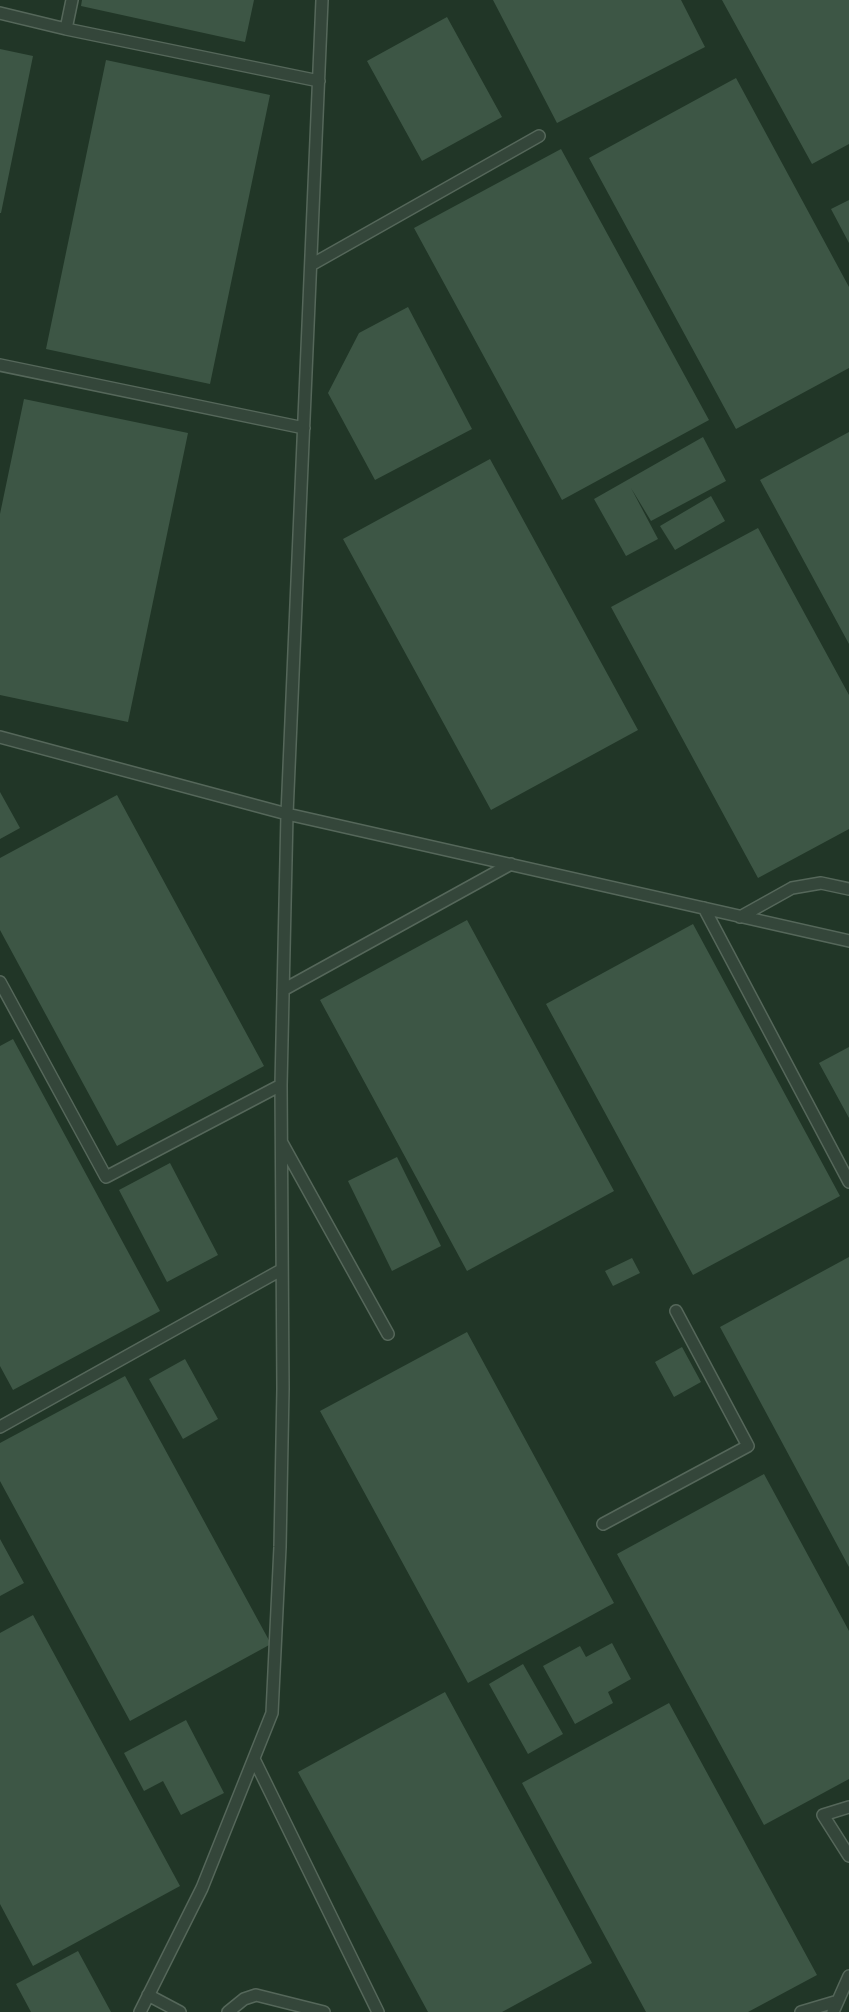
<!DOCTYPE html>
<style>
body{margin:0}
canvas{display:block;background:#213627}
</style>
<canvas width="849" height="2012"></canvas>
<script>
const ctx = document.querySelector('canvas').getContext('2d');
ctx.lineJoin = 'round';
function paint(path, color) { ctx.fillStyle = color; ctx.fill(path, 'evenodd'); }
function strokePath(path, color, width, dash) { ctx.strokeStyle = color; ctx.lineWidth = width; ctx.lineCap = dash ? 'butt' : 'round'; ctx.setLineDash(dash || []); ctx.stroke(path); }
const building = new Path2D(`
 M82 0H254L245 42 81 6Z
 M493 0H681L705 47 557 123Z
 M722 0H849V144L812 164Z
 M447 17 502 117 422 161 367 61Z
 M0 49 33 56 1 213H0Z
 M106 60 270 95 210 384 46 349Z
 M736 78 849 287V368L736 429 589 158Z
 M561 149 709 420 562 500 414 228Z
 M849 200V243L831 209Z
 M408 307 472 429 375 480 328 393 359 333Z
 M24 399 188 433 128 722 0 695V514Z
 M849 432V644L760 480Z
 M703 437 726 481 651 521 631 488 658 539 626 556 594 499Z
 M490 459 638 730 491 810 343 539Z
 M711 496 725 521 675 550 660 526Z
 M758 528 849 695V829L758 878 611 607Z
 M0 792 20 828 0 839Z
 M117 795 264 1066 117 1146 0 930V858Z
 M467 920 614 1191 467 1271 320 1000Z
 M693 924 840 1196 693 1275 546 1004Z
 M13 1039 160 1311 13 1390 0 1366V1046Z
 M849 1047V1118L819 1063Z
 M397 1157 441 1246 392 1271 348 1181Z
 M170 1163 218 1255 167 1282 119 1190Z
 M849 1257V1567L720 1327Z
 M632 1258 640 1273 613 1286 605 1271Z
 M467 1332 614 1603 468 1683 320 1411Z
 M682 1347 701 1382 674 1397 655 1362Z
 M185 1359 218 1419 183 1439 149 1379Z
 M125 1376 271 1644 130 1721 0 1481V1443Z
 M764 1474 849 1631V1779L764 1825 617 1554Z
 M0 1539 24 1583 0 1596Z
 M33 1615 180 1886 33 1966 0 1904V1633Z
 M612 1643 631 1679 608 1692 613 1703 575 1724 543 1666 580 1646 586 1657Z
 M523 1664 563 1734 528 1754 489 1684Z
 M445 1692 592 1963 502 2012H428L298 1772Z
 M669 1703 817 1975 748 2012H646L522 1783Z
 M186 1720 224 1793 181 1815 163 1781 144 1791 124 1753Z
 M78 1951 111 2012H31L16 1984Z`);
const service = new Path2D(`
 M0 13 66 29 319 81
 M66 29 72 0
 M311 265 539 136
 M0 365 304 428
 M0 737 287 814 849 941
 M704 908 849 1182
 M740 917 792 888 821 883 849 889
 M0 982 106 1177 281 1085
 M283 990 511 864
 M282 1143 388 1334
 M0 1427 281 1270
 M603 1524 748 1446 676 1311
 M254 1759 378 2012
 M849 1807 823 1815 849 1856
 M148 1995 180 2012
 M140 2012 202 1888 272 1713 280 1547 283 1389 281 1085 287 814 322 0
 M228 2012 244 1999 256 1995 324 2012
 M801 2012 838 2001
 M833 2012 849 1976`);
paint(building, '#3d5645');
strokePath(service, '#55675a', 14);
strokePath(service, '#34463a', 11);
</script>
